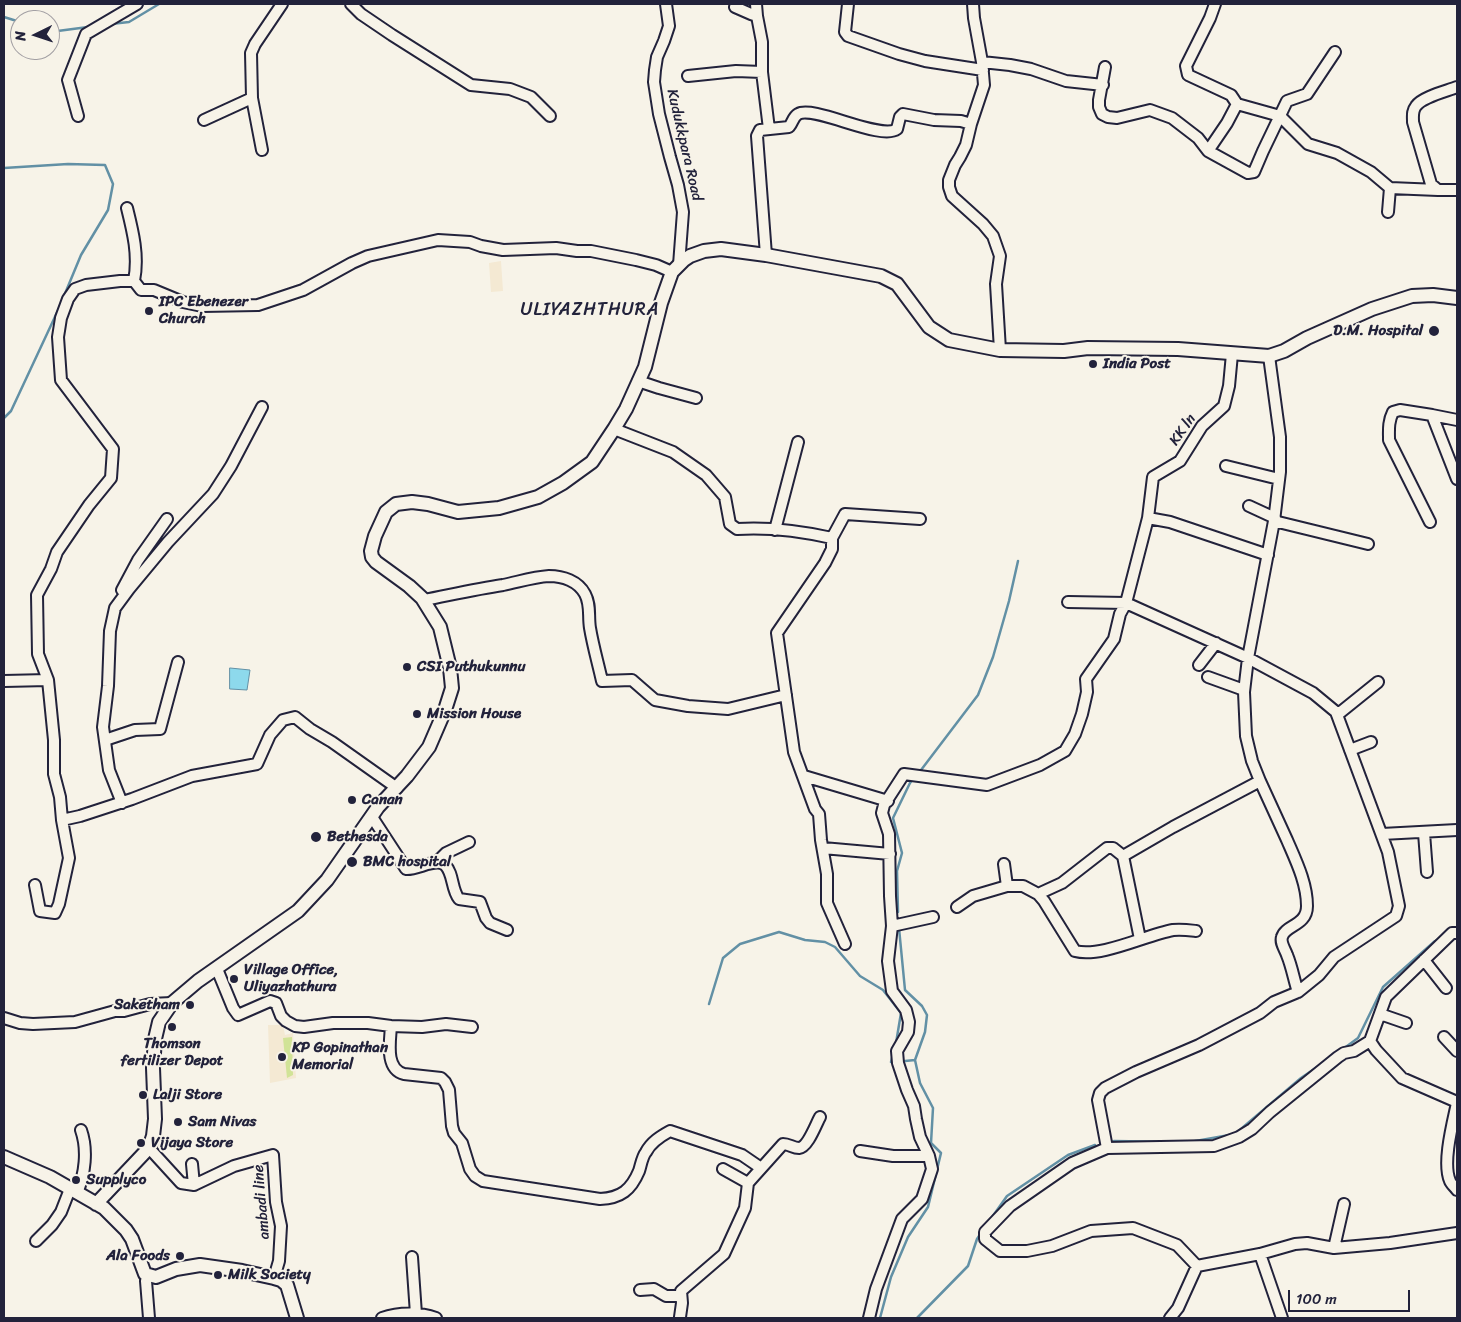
<!DOCTYPE html>
<style>
body{margin:0}
#map{position:relative;width:1461px;height:1322px;overflow:hidden;background:#f7f3e8;font-family:Sriracha,sans-serif}
canvas{display:block}
.frame{position:absolute;inset:0;border:5px solid #22223b;pointer-events:none}
.north{position:absolute;left:10px;top:10px;width:50px;height:50px;box-sizing:border-box;background:#f7f3e8;border:1px solid #a29fa3;border-radius:50%;rotate:266deg;font-size:14px;font-weight:700;line-height:20px;text-align:center;color:#22223b}
.north::after{content:'';display:block;margin:auto;width:18px;height:22px;background:#22223b;clip-path:polygon(50% 0,100% 100%,50% 72%,0 100%)}
.scale{position:absolute;left:1288px;top:1290px;width:122px;height:22px;box-sizing:border-box;border:2px solid #22223b;border-top:0;padding-left:6px;font-size:15px;line-height:18px;white-space:nowrap;color:#22223b;-webkit-text-stroke:4px #f7f3e8;paint-order:stroke}
</style>
<div id="map">
<canvas width="1461" height="1322"></canvas>
<div class="frame"></div>
<div class="north">N</div>
<div class="scale">100 m</div>
</div>
<script>
const ctx = document.querySelector('canvas').getContext('2d');
ctx.lineJoin = 'round';
function paint(path, color) { ctx.fillStyle = color; ctx.fill(path, 'evenodd'); }
function strokePath(path, color, width, dash) { ctx.strokeStyle = color; ctx.lineWidth = width; ctx.lineCap = dash ? 'butt' : 'round'; ctx.setLineDash(dash || []); ctx.stroke(path); }
function write(font, color, halo, rows, align = 'center') {
  ctx.font = font + ' Sriracha,sans-serif'; ctx.lineWidth = 4; ctx.setLineDash([]); ctx.textBaseline = 'middle'; ctx.strokeStyle = halo; ctx.fillStyle = color; for (const [text, x, y, turn = 0] of rows) {
    ctx.save(); ctx.translate(x, y); ctx.rotate((+turn || 0) * Math.PI / 180); ctx.textAlign = isNaN(turn) ? turn : align; if (halo) ctx.strokeText(text, 0, 0); ctx.fillText(text, 0, 0); ctx.restore();
  }
}
const built = new Path2D(`
 M501 261 503 291 491 292 489 263Z
 M268 1025H283L285 1035 293 1033 296 1078 270 1083Z`);
const green = new Path2D(`
 M292 1037 293 1075 287 1078 283 1038Z`);
const water = new Path2D(`
 M230 668 250 670 247 690 230 689Z`);
const stream = new Path2D(`
 M4 17 20 22
 M111 24 129 22 159 4
 M50 32 88 27
 M4 168 68 164 105 165 113 184 108 210 81 255 64 296
 M4 418 11 411 60 306
 M918 774 978 695 993 657 1009 601 1018 561
 M898 912 897 871 902 853 893 818 910 783 914 778
 M709 1004 723 958 740 944 779 932 805 940 825 942 835 947 860 976 883 990 901 1013 896 1043
 M1343 1049 1358 1038 1383 987 1435 941 1441 938
 M905 1061 915 1060
 M891 1062 893 1054
 M1114 1141 1175 1142
 M1190 1142 1235 1134 1301 1078 1320 1065
 M990 1220 1007 1196 1068 1155 1095 1145
 M880 1318 891 1277 908 1237 928 1207 941 1153 931 1143 933 1108 920 1083 915 1060 925 1032 927 1015 922 1006 905 990 899 928
 M917 1318 968 1266 977 1239 981 1233`);
const minor = new Path2D(`
 M351 4 361 14 392 35 471 85 510 89 531 97 550 116
 M666 4 669 26 664 41 657 57 655 70 654 82 659 114 670 157 678 185 683 212 679 265
 M756 4 757 16
 M848 4 845 32 848 36 899 54 925 61 983 70
 M973 4 974 18 982 62 984 85 971 124 966 145 960 157 955 165 949 180V187L952 196 983 224 993 236 1000 256 996 284 1000 350
 M735 7 751 14 757 16 762 42V72L769 129
 M982 62 1010 65 1031 69 1066 81 1103 85
 M1105 67 1099 100V107L1102 114 1108 117 1117 118 1150 110 1172 118 1198 138 1208 151 1248 173 1254 172 1263 151 1287 101 1307 94 1335 52
 M688 76 736 71 762 72
 M1457 87C1447 91 1422 97 1416 106 1412 111 1413 116 1413 122L1431 184 1438 190H1457
 M1237 104 1280 116 1308 144 1337 153 1371 172 1390 188 1438 190
 M78 116 68 80 86 34 137 4
 M204 120 252 98
 M262 150 252 98 251 53 255 44 282 4
 M1208 151 1227 123 1237 104 1231 95 1188 75 1186 66 1210 18 1215 4
 M127 208C133 232 139 256 134 281L141 290H154L183 302 202 306 258 305 303 290 352 263 368 256 438 240 470 242 481 246 503 250 556 248 577 251H591L636 260 656 265 672 272
 M1388 212 1390 188
 M766 255 757 136 760 130 789 127C793 122 793 117 798 114 814 105 881 141 897 129L900 117 903 114 934 120 961 121 971 124
 M638 381 659 388 696 398
 M1457 420 1432 415 1457 479
 M614 429 673 452 706 475 725 497 730 524 737 529C768 527 801 531 832 538V549L825 563 777 633 794 752 815 809 819 814 821 840 827 874V903L845 944
 M1226 466 1279 479
 M1249 506 1275 518
 M1148 518 1170 522 1268 555
 M1274 521 1368 544
 M1430 522 1389 440C1389 430 1388 422 1393 412L1400 410 1432 415
 M775 530 798 442
 M832 538 845 514 920 519
 M122 590 138 560 167 519
 M424 600C450 595 476 589 503 585 518 582 533 577 549 576 563 576 578 581 585 594 591 605 588 616 590 628 593 646 598 663 602 681L632 680 655 700 688 706 728 709 786 695
 M1068 602 1126 603 1248 658 1313 693 1336 712 1388 852 1399 906 1396 916 1334 957 1319 975 1298 992
 M1199 665 1216 643
 M1208 677 1244 690
 M4 681 48 680
 M1337 715 1378 682
 M105 740 135 730 160 729 178 662
 M1350 750 1371 742
 M804 776 888 801
 M1260 781 1252 761 1246 736 1244 692 1248 658 1274 521 1280 472V437L1269 356
 M122 803 109 770 103 727 108 686 110 631 115 608 129 589 168 542 213 494 231 466 262 407
 M372 817 406 869C418 870 436 857 445 865 454 874 451 889 459 899L480 902 486 918 490 923 507 930
 M62 820 80 816 132 799 192 776 257 764 270 735 283 720 295 717 310 729 332 742 397 788
 M1424 833 1427 872
 M1382 834 1457 830
 M823 848 890 854
 M437 862 446 853 469 842
 M1004 864 1007 886
 M35 885 40 911 55 913 59 904 69 858 62 820 60 797 54 774V740L48 680 38 654 37 595 51 569 57 552 89 505 111 478 113 449 61 380 58 337 61 318 68 299 75 289 86 285 120 281H134
 M1038 894 1062 883 1107 848H1113L1123 856 1140 939
 M957 907 973 896 1007 886H1023L1038 894 1044 901 1075 951C1101 958 1146 935 1173 930 1181 929 1188 930 1196 931
 M892 926 933 917
 M1424 960 1446 988
 M217 969 233 1008 238 1015 270 1001 276 1003 281 1016 286 1021 295 1026 304 1027 333 1023H368L391 1026 422 1027 446 1024 472 1027
 M1380 1014 1406 1023
 M4 1018 20 1023 33 1024 75 1022 115 1011H124L150 1004 172 1003
 M391 1026C390 1042 385 1069 404 1074L441 1078 445 1082 449 1090 452 1126 454 1133 462 1143 470 1169 475 1176 483 1181 600 1199C621 1198 631 1190 639 1171 641 1165 642 1157 646 1152 651 1142 661 1136 670 1131L742 1155 761 1168
 M1444 1037 1457 1051
 M1370 1041 1376 1050 1402 1078 1457 1102
 M1457 1103C1453 1122 1442 1163 1450 1181 1451 1184 1455 1187 1457 1190
 M149 1148 181 1183 194 1185 192 1164
 M1107 1148 1098 1100 1100 1093 1105 1088 1136 1072 1199 1045 1260 1013 1274 1002 1298 992C1294 980 1292 967 1287 955 1285 949 1280 943 1282 937 1285 925 1307 926 1307 906 1307 883 1296 861 1287 840 1278 820 1269 801 1260 781L1173 827 1123 856
 M860 1151 893 1156H929
 M723 1169 748 1183
 M194 1185 234 1166 273 1155 276 1202 281 1226 279 1261 274 1278
 M77 1193C85 1174 88 1150 81 1130
 M36 1241 52 1225 61 1212 70 1189
 M1334 1248 1344 1204
 M1260 1254 1282 1318
 M412 1257 416 1314
 M1197 1266 1177 1245 1133 1228 1091 1231 1052 1246 1027 1251H1000L985 1239V1232L1010 1206 1072 1163 1107 1148 1214 1146 1239 1137 1252 1129 1270 1112 1338 1057 1344 1053 1354 1051 1370 1041 1386 997 1452 933H1457
 M149 1275 146 1281 149 1318
 M640 1290 654 1289 666 1296H681
 M680 1317 682 1303 681 1291 724 1254 745 1208 748 1183 783 1144C789 1144 793 1148 799 1148 808 1147 816 1124 820 1117
 M382 1318C399 1312 420 1312 436 1318
 M869 1318 876 1289 902 1219 922 1199 932 1169 929 1156 920 1137 916 1119 914 1106 907 1090 898 1063 897 1051 908 1032 909 1022 906 1010 892 991 888 961 892 926 890 896 889 834 882 813 884 805 904 774 987 785 1040 765 1065 751 1075 734 1082 714 1087 692 1086 679 1114 639 1120 614 1126 603 1148 518 1153 477 1180 461 1202 426 1224 406 1229 386 1232 354
 M1170 1318 1178 1308 1197 1266 1260 1254 1295 1244 1307 1243 1334 1248 1390 1243 1457 1233`);
const major = new Path2D(`
 M4 1157 50 1177 104 1208 126 1230 132 1239 145 1274 156 1277 176 1269 200 1265 242 1271 274 1278 281 1280 287 1285 297 1318
 M96 1204 149 1148 153 1136 155 1119 153 1068 155 1039 159 1022 172 1003 198 981 298 911 327 880 378 807 407 776 429 747 445 710 452 688 450 668 440 627 422 598 409 586 376 562 372 557 371 551 375 536 386 512 396 504 412 502 428 504 458 512 499 508 538 497 563 483 592 462 614 429 626 409 645 367 661 303 672 272 684 260 690 256 704 251 721 249 766 255 881 276 897 284 929 327 949 340 1000 350 1064 351 1088 348 1178 349 1269 356 1284 351 1307 338 1372 309 1412 296 1433 295 1457 298`);
const markers = [
 [149,311,5,"#22223b"],
 [1434,331,6,"#22223b"],
 [1093,364,5,"#22223b"],
 [407,667,5,"#22223b"],
 [417,714,5,"#22223b"],
 [352,800,5,"#22223b"],
 [316,837,6,"#22223b"],
 [352,862,6,"#22223b"],
 [234,979,5,"#22223b"],
 [190,1005,5,"#22223b"],
 [172,1027,5,"#22223b"],
 [282,1057,5,"#22223b"],
 [143,1095,5,"#22223b"],
 [178,1122,5,"#22223b"],
 [141,1143,5,"#22223b"],
 [76,1180,5,"#22223b"],
 [180,1256,5,"#22223b"],
 [218,1275,5,"#22223b"]
];
const streetNames = [
 ["Kudukkpara Road",684,145,77],
 ["KK ln",1183,430,-55],
 ["ambadi line",262,1202,-95]
];
const poiNames = [
 ["IPC Ebenezer",159,302],
 ["Church",159,319],
 ["D.M. Hospital",1423,331,"right"],
 ["India Post",1103,364],
 ["CSI Puthukunnu",417,667],
 ["Mission House",427,714],
 ["Canan",362,800],
 ["Bethesda",327,837],
 ["BMC hospital",363,862],
 ["Village Office,",244,970],
 ["Uliyazhathura",244,987],
 ["Saketham",180,1005,"right"],
 ["Thomson",172,1044,"center"],
 ["fertilizer Depot",172,1061,"center"],
 ["KP Gopinathan",292,1048],
 ["Memorial",292,1065],
 ["Lalji Store",153,1095],
 ["Sam Nivas",188,1122],
 ["Vijaya Store",151,1143],
 ["Supplyco",86,1180],
 ["Ala Foods",170,1256,"right"],
 ["Milk Society",228,1275]
];
const quarterNames = [
 ["ULIYAZHTHURA",590,310]
];
paint(built, '#f4e9d3');
paint(green, '#d1e397');
paint(water, '#8dd9ec');
strokePath(water, '#6290a5', 1);
strokePath(stream, '#6290a5', 2.5);
strokePath(minor, '#22223b', 14);
strokePath(major, '#22223b', 16);
strokePath(minor, '#f7f3e8', 10);
strokePath(major, '#f7f3e8', 12);
for (const [x, y, r, color] of markers) { const dot = new Path2D(); dot.arc(x, y, r, 0, 2 * Math.PI); ctx.fillStyle = color; ctx.fill(dot); strokePath(dot, '#f7f3e8', 2); }
write('15px', '#22223b', '#f7f3e8', streetNames);
write('bold 15px', '#22223b', '#f7f3e8', poiNames, 'left');
ctx.letterSpacing = '1px';
write('18px', '#22223b', '#f7f3e8', quarterNames);
ctx.letterSpacing = '0px';
</script>
